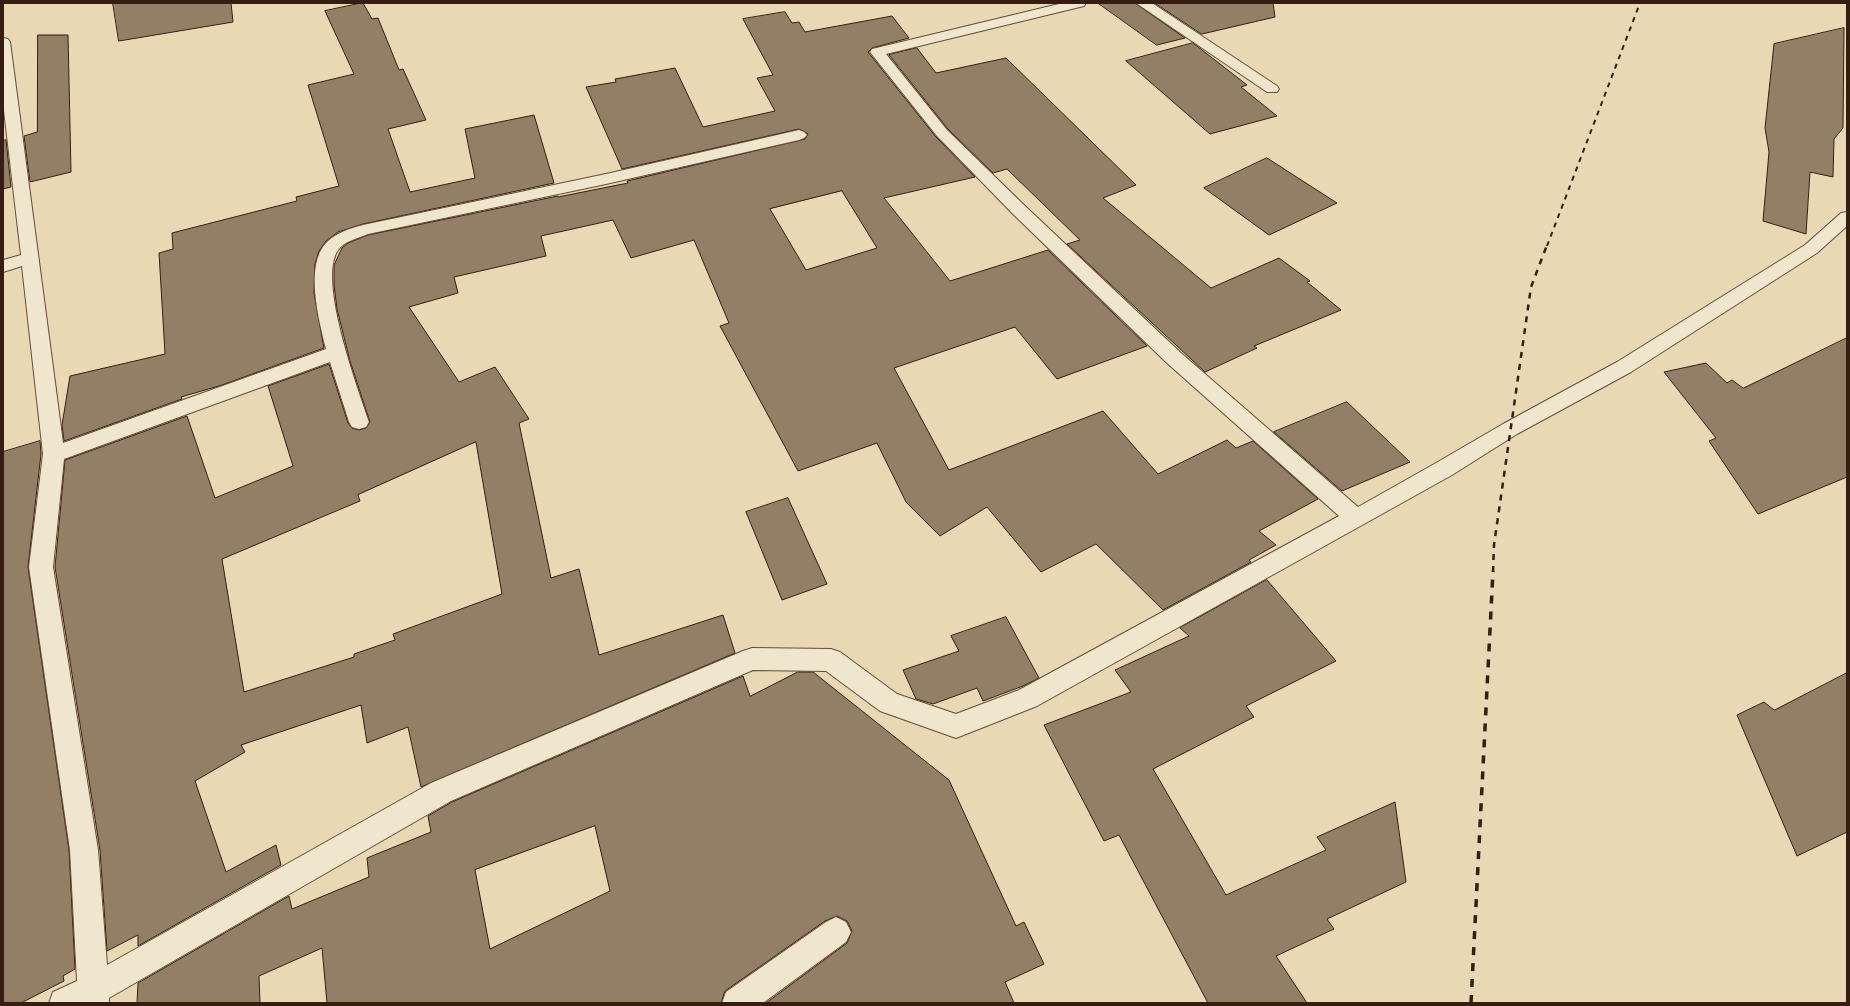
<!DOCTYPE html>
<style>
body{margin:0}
#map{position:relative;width:1850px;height:1006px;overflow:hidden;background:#e8d9b4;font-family:"Old Standard TT",serif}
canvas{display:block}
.frame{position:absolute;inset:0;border:4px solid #371d11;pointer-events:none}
</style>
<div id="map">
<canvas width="1850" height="1006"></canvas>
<div class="frame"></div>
</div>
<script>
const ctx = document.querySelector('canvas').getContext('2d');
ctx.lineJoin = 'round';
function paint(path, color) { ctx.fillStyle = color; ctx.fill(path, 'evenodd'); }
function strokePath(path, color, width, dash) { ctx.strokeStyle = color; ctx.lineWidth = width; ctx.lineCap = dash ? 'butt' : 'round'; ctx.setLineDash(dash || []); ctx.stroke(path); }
const building = new Path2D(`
 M113 3H231L233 22 119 41Z
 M363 3 372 19 378 18 399 70 403 69 426 120 388 129 410 192 475 178 465 129 534 115 554 183 363 224 338 232 326 241 319 251 315 264 314 293 324 348 222 385 181 397 182 399 64 441 62 425 70 376 165 354 159 253 173 249 172 233 297 201 296 197 339 186 308 85 354 74 325 11Z
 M1098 3H1135L1185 38 1157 45Z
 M1155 3H1273L1275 17 1202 34Z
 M785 12 792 23 799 22 805 32 892 16 909 38 872 48 868 52 936 137 975 177 884 198 950 281 1048 250 1147 346 1057 379 1015 327 894 368 949 470 1103 411 1158 474 1227 440 1236 448 1253 441 1318 499 1259 531 1276 545 1249 560 1251 562 1163 610 1096 544 1041 572 987 507 940 536 906 502 877 443 798 471 720 326 729 323 694 240 631 258 613 220 541 236 546 256 454 277 458 293 409 307 459 382 495 367 529 419 519 423 551 578 579 569 599 655 723 615 735 653 421 787 408 727 367 743 361 705 241 745 245 752 195 781 226 872 276 845 281 865 138 946V935L107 951 100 850 55 567 65 460 187 416 215 498 293 466 268 386 329 364 348 423 352 428 359 430 366 428 370 422 350 361 337 309 334 285V265L342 248 348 243 368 235 558 196V197L628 183 627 181 805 139 808 134 799 129 622 169 586 87 616 82 615 79 675 68 703 127 775 111 757 78 773 75 743 19ZM842 191 877 248 806 270 770 209ZM476 442 502 594 393 634 395 640 354 654V657L244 692 222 559 360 501 358 495Z
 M1844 28 1843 128 1834 139 1833 177 1810 172 1806 234 1763 221 1769 152 1765 128 1774 44Z
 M38 35H68L71 172 30 182 24 136 37 132Z
 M1193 43 1247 85 1241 87 1277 116 1210 134 1126 61Z
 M917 48 936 73 1006 58 1136 185 1103 198 1211 288 1279 258 1310 281 1307 282 1341 310 1254 346 1257 348 1205 372 1067 244 1080 240 1007 169 993 173 948 129 889 55Z
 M6 140 11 187 3 189V141Z
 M1267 158 1337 203 1269 235 1204 188Z
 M1847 338V477L1758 514 1709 441 1716 438 1664 372 1706 363 1727 383 1732 380 1743 388Z
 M1347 402 1410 462 1342 491 1274 432Z
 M40 441 41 454 28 567 69 850 75 969 63 976 64 981 21 1003H3V452Z
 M788 498 827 584 782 600 746 512Z
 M1267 580 1336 661 1246 706 1254 717 1153 769 1226 895 1326 850 1317 837 1395 802 1406 882 1327 919 1334 929 1276 956 1307 1003H1208L1119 835 1104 841 1044 725 1131 692 1115 670 1189 636 1180 628Z
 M1006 617 1039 678 1023 686 983 701 977 688 933 704 916 699 903 670 959 651 951 636Z
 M798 672H813L949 780 1016 926 1024 922 1044 964 1005 982 1014 1003H766L847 943 852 931 847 921 837 916 825 921 725 991 721 1003H327L322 948 259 976 260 1003H137L138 983 289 896 292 909 369 877 367 858 431 832 428 816 452 802 743 676 750 696ZM595 826 610 891 490 949 475 870Z
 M1847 673V832L1797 856 1737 715 1764 702 1774 710Z`);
const minor = new Path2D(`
 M1063 3H1086L1084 6 886 54 947 130 1025 206 1181 353 1358 507 1436 463 1503 424 1617 362 1805 245 1841 213 1847 212V226L1817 253 1631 372 1517 434 1452 475 1364 524 1037 706 956 738 880 711 826 671 753 670 451 801 109 998V1003H49L53 992 77 981 70 850 29 567 43 454 22 266 3 272V260L21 255 3 102V38L8 39 10 42 63 443 326 349C319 321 304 264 327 242 336 233 351 228 363 225L606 174 799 130 804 132 807 135 804 138 799 140 606 184 368 234C359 238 344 241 338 250 317 280 358 389 369 422L366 427 359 429 352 427 349 422 330 362 64 459 53 567 98 850 107 965 431 783 743 651 752 648 831 649 840 652 897 694 956 714 1019 690 1339 516 1167 363 1013 214 937 136 870 52 872 49Z
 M1136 3H1152L1277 86 1279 89 1277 92H1267Z
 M836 917 846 922 851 932 846 942 763 1003H722L726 992 826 922Z`);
const railFar2 = new Path2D(`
 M1547 246 1640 3`);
const railFar1 = new Path2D(`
 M1493 572 1494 545 1531 287 1547 245`);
const rail = new Path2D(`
 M1471 1003 1493 571`);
paint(building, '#937f66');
strokePath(building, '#371d11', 1);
strokePath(minor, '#634c3a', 2);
paint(minor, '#f0e6ce');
strokePath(railFar2, '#371d11', 2, [5, 5]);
strokePath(railFar1, '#371d11', 2.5, [6, 6]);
strokePath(rail, '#371d11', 3.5, [8, 8]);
</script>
